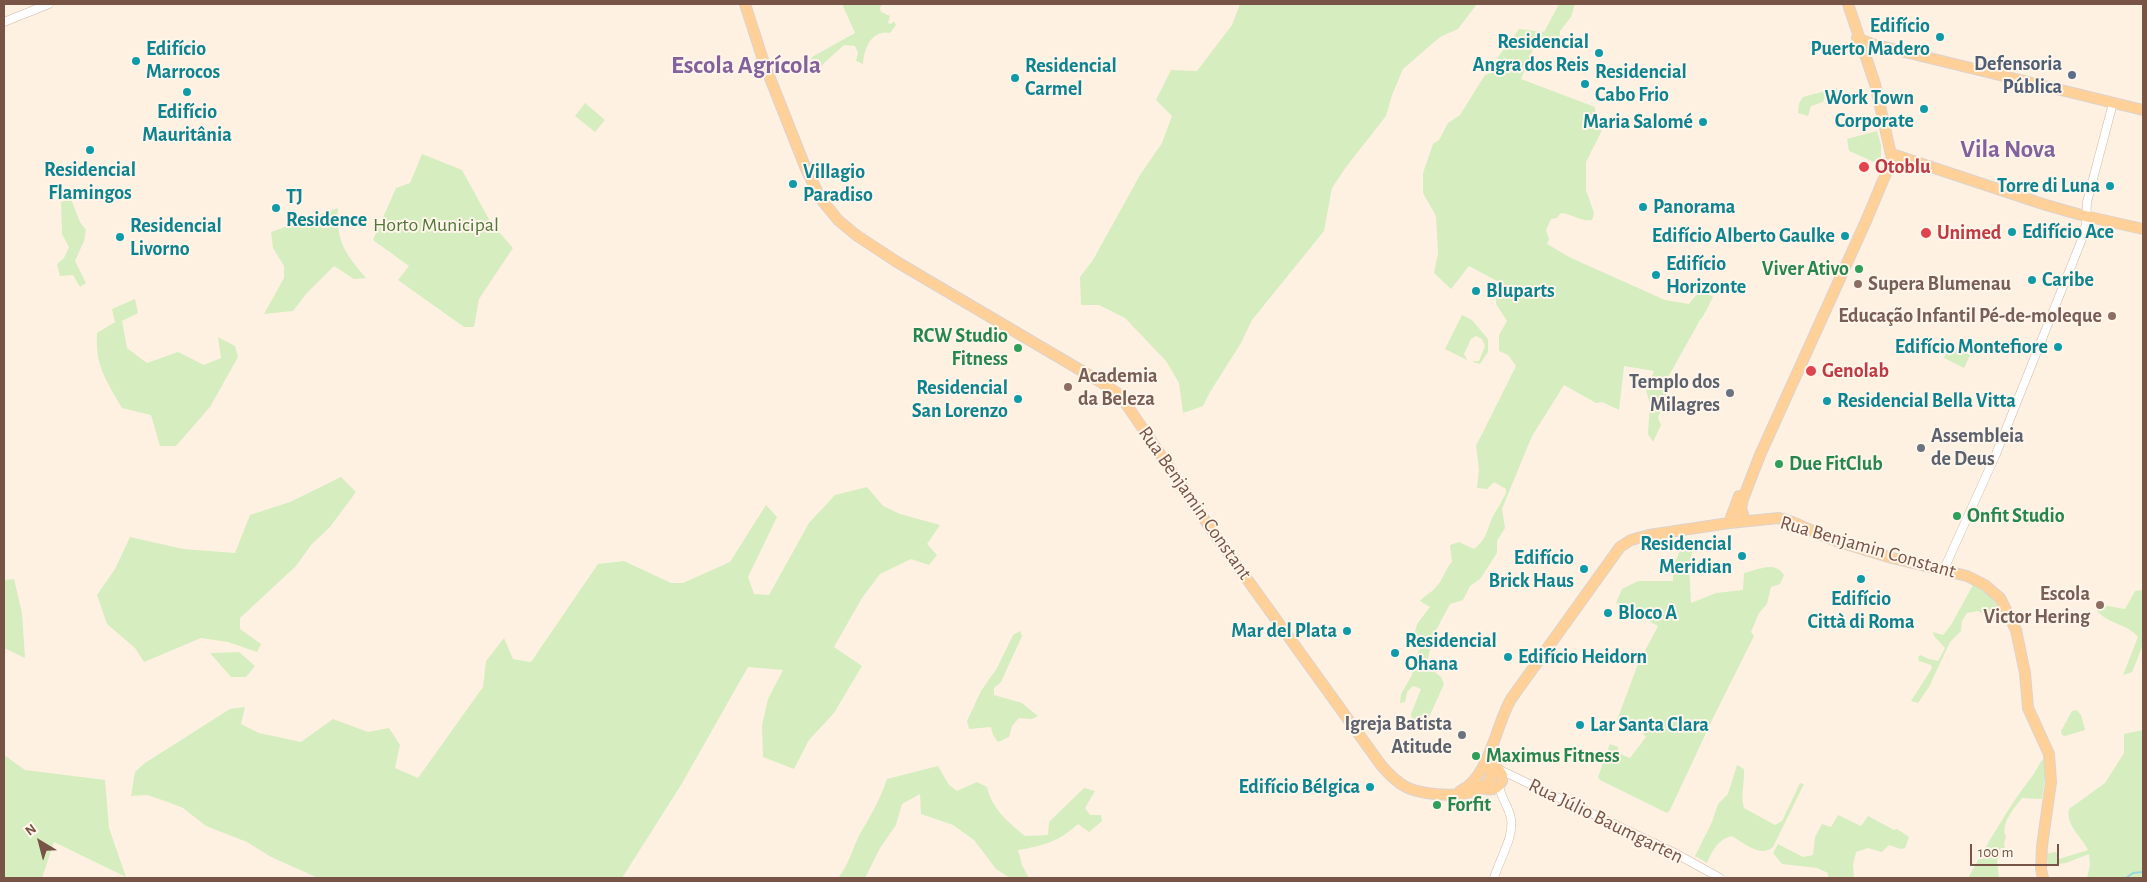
<!DOCTYPE html>
<meta charset="utf-8">
<style>
body{margin:0}
#map{position:relative;width:2147px;height:882px;overflow:hidden;background:#fef1e2;font-family:"Alegreya Sans",sans-serif}
canvas{display:block}
.frame{position:absolute;inset:0;border:5px solid #785446;pointer-events:none}
.north{position:absolute;left:15px;top:817px;width:50px;height:50px;-webkit-text-stroke:4px #fff5ea;paint-order:stroke;rotate:323deg;font-size:14px;font-weight:700;line-height:20px;text-align:center;color:#785446}
.north::after{content:'';display:block;margin:auto;width:18px;height:22px;background:#785446;clip-path:polygon(50% 0,100% 100%,50% 72%,0 100%)}
.scale{position:absolute;left:1970px;top:844px;width:89px;height:22px;box-sizing:border-box;border:2px solid #785446;border-top:0;padding-left:6px;font-size:15px;line-height:18px;white-space:nowrap;color:#785446;-webkit-text-stroke:4px #fff5ea;paint-order:stroke}
</style>
<div id="map">
<canvas width="2147" height="882"></canvas>
<div class="frame"></div>
<div class="north">N</div>
<div class="scale">100 m</div>
</div>
<script>
const ctx = document.querySelector('canvas').getContext('2d');
ctx.lineJoin = 'round';
function paint(path, color) { ctx.fillStyle = color; ctx.fill(path, 'evenodd'); }
function strokePath(path, color, width, dash) { ctx.strokeStyle = color; ctx.lineWidth = width; ctx.lineCap = dash ? 'butt' : 'round'; ctx.setLineDash(dash || []); ctx.stroke(path); }
function write(font, color, halo, rows, align = 'center') {
  ctx.font = font + ' "Alegreya Sans",sans-serif'; ctx.lineWidth = 4; ctx.setLineDash([]); ctx.textBaseline = 'middle'; ctx.strokeStyle = halo; ctx.fillStyle = color; for (const [text, x, y, turn = 0] of rows) {
    ctx.save(); ctx.translate(x, y); ctx.rotate((+turn || 0) * Math.PI / 180); ctx.textAlign = isNaN(turn) ? turn : align; if (halo) ctx.strokeText(text, 0, 0); ctx.fillText(text, 0, 0); ctx.restore();
  }
}
const green = new Path2D(`
 M842 4H882L880 8 881 12 890 16 888 23 891 24 894 21 896 25 890 33C872 29 864 48 863 64L856 61 858 53 855 46 844 45 811 75 807 69 812 57 855 33Z
 M1240 4H1477L1458 29 1440 37 1403 69 1392 95 1386 116 1346 167 1332 188 1324 231 1252 320 1241 343 1210 392 1203 406 1183 413 1179 383 1166 361 1125 318 1099 305H1081L1080 277 1093 260 1140 175 1162 143 1172 116 1156 100 1171 70 1197 71 1232 25Z
 M1559 4H1575L1571 17 1560 31 1559 47 1554 49 1535 44 1521 79 1595 107V116L1607 120 1586 162V190L1594 213 1592 220C1581 222 1573 214 1561 213L1557 218 1551 219 1546 230 1549 239 1547 244 1571 258 1665 300 1689 304 1701 289 1713 297C1708 305 1707 312 1700 320L1667 379 1671 382 1658 418 1661 425 1653 442 1648 434 1650 404 1646 390 1654 371 1624 366 1619 410 1602 402 1596 403 1564 385 1532 436 1506 499 1502 509 1505 528 1497 541V553L1480 579 1470 586 1463 600 1450 604 1435 632 1426 665 1441 677 1444 684 1426 724H1422L1417 731 1414 730 1411 714 1421 689 1413 686 1407 692 1405 702 1400 703 1401 694 1412 675 1417 654 1427 639 1414 636 1417 624 1430 607 1420 601C1425 595 1431 593 1436 587 1443 580 1445 569 1452 562L1450 545 1459 542 1474 549C1486 540 1487 531 1492 518 1496 510 1502 502 1506 493V489L1494 482 1487 489 1477 488 1479 469 1476 446 1516 366 1508 355 1499 351V335L1507 321 1496 304 1497 281 1469 266 1451 289 1434 273 1438 253 1436 216 1423 193V173L1433 144 1439 140 1448 123 1460 115 1485 75 1500 70 1498 57 1519 29 1544 32Z
 M1837 88 1838 93 1825 96 1823 102 1811 106 1808 116 1798 113 1799 103 1803 97Z
 M585 103 605 120 595 132 575 116Z
 M1877 131 1881 145V165L1849 151 1847 139Z
 M422 154 462 170 491 223 513 248 479 299 474 327H464L398 280 409 266 373 240 396 188 410 183Z
 M71 199 80 222 86 230 84 241 75 261 86 283 80 287 73 275 60 276 57 264 64 258 69 247 62 234 61 202Z
 M338 208C336 242 345 253 366 278L354 279 334 266 306 294 293 311 264 314 284 278V266L273 248 271 232Z
 M135 299 138 313 122 321 127 348 147 363 178 352 204 365 221 358 218 337 235 346 238 357 210 407 176 446H160L151 415 122 408C106 380 95 366 97 333L115 322 112 309Z
 M1462 315 1472 320 1488 339V352L1480 364 1473 362V361H1479L1485 346 1482 339 1476 336 1471 339 1464 354 1467 360 1445 349Z
 M1950 345 1970 355 1964 368 1944 358Z
 M341 477 356 492 330 527 311 545 296 566 240 618V629L261 644 257 652 228 642 201 638 144 662 135 648 107 624 97 595 115 569 130 537 183 549 235 553 250 515 290 502Z
 M867 487 883 506 900 514 940 525 927 544 937 555 929 565 911 559 880 574 862 598 834 647 862 666 834 713 809 740 794 769 763 757 762 725 768 699 783 670 748 667 681 785 622 878H318L271 857 247 842 206 826 183 808 168 802 147 795 131 796 135 772 145 763 230 709 245 707 241 724 259 733 301 742 333 719 368 732 389 728 400 745 395 768 418 778 483 687 486 661 504 638 513 659 531 662 598 564 624 561 671 583H683L730 562 766 505 777 517 748 577 754 594 769 595 809 523 835 495Z
 M1695 540 1689 565 1691 603 1716 593 1743 590 1744 573C1758 570 1775 560 1784 575L1780 584 1771 587 1767 604 1759 613 1751 632 1754 636 1713 718 1670 810 1667 813 1600 780 1598 777 1610 744 1618 747V753L1630 758 1646 737 1641 730 1617 720 1638 664 1658 626 1616 603 1622 589 1638 581H1673V567L1683 543Z
 M14 579 22 613 25 658 4 648V580Z
 M1973 585C1988 592 2003 604 2000 623L1978 611 1967 613 1962 621 1961 631 1950 642 1929 687 1918 703 1911 701 1932 668 1931 665 1919 661 1918 657 1920 655 1929 659 1938 661 1945 648 1934 636 1933 632 1943 635 1951 625Z
 M2142 590 2143 645 2132 672 2123 675 2138 637C2128 624 2108 624 2097 611L2098 607 2102 605 2125 609 2135 591Z
 M1020 631 1022 636 1001 682 994 688V695L1022 703 1038 716 1032 719 1019 718 1012 726 1009 737 998 742 993 735 991 727 969 729 967 721 981 691 997 668 1013 635Z
 M239 652 255 666 246 677H231L210 653Z
 M2077 710 2081 715 2085 730 2065 736 2062 735 2061 731 2072 711Z
 M2143 730V878H2087L2090 865 2089 854 2066 863 2048 865 2047 856 2049 853 2056 852 2059 859 2088 850C2082 837 2065 825 2069 809L2105 783 2124 753V734Z
 M4 755 25 770 105 780 109 828 126 877 54 842 42 878H4Z
 M2044 759 2047 765 2042 799 2022 798C2014 809 2000 823 2006 837L2004 844 2005 847 1997 861 1999 878H1968C1988 843 2008 807 2033 775 2038 769 2038 763 2044 759Z
 M1737 765 1744 769C1745 783 1740 795 1744 808L1775 825 1782 821 1800 783 1804 784 1773 847C1760 858 1744 843 1732 836 1717 840 1713 850 1707 863L1695 856 1712 822 1718 804 1728 794Z
 M938 766 949 785 957 791 977 782 987 787C992 809 1008 822 1025 836L1048 835 1049 822 1084 788 1095 791 1085 808 1090 815H1101L1102 821 1089 832 1078 824C1060 841 1043 846 1018 850L1022 865 1029 878H1010L996 869 974 840 953 825 921 814 920 794 902 804 896 825 880 848 865 878H838C850 863 852 848 861 832 872 813 880 800 887 779Z
 M1838 815 1861 826 1868 816 1894 830 1897 829 1909 837 1905 848 1901 849 1889 845 1882 852 1868 848 1856 852 1853 865 1854 878H1828V873L1817 868 1782 864 1773 853 1778 844 1803 857 1813 855 1815 837 1822 824 1831 827Z`);
const stream = new Path2D(`
 M2126 878 2133 873 2143 872`);
const minor = new Path2D(`
 M4 22 49 4
 M1944 569 1996 454 2082 239 2086 224 2087 202 2113 103
 M1498 769 1673 852 1720 878
 M1494 878C1499 860 1514 838 1511 819 1509 807 1501 798 1499 786`);
const major = new Path2D(`
 M745 4 764 63 806 169 821 199 838 220 856 235 897 262 1099 381 1120 395 1213 532 1381 765C1389 774 1397 783 1408 788 1426 796 1477 800 1489 781 1495 771 1492 757 1492 746
 M1857 38 1872 44 2143 110
 M1892 154 2046 205 2085 216 2143 229
 M1745 521 1741 508 1743 499 1760 455 1866 221 1892 159 1875 84 1848 4
 M1729 523 1739 496
 M1480 786 1481 788C1490 791 1497 790 1502 781V775L1498 769 1488 767
 M1460 791C1489 779 1496 724 1511 699L1620 547 1631 540 1649 535 1729 523 1779 518 1790 521 1836 541 1892 558 1967 576 1985 585 2000 598 2016 630 2025 673 2028 708 2049 754 2051 782 2042 846 2041 869 2043 878`);
const markers = [
 [1940,37,5,"#0f9aa8"],
 [1599,53,5,"#0f9aa8"],
 [136,61,5,"#0f9aa8"],
 [2072,75,5,"#5c6f8a"],
 [1015,78,5,"#0f9aa8"],
 [1585,84,5,"#0f9aa8"],
 [187,92,5,"#0f9aa8"],
 [1924,109,5,"#0f9aa8"],
 [1703,122,5,"#0f9aa8"],
 [90,150,5,"#0f9aa8"],
 [1864,167,6,"#e0444e"],
 [793,184,5,"#0f9aa8"],
 [2110,186,5,"#0f9aa8"],
 [1643,207,5,"#0f9aa8"],
 [276,208,5,"#0f9aa8"],
 [2012,232,5,"#0f9aa8"],
 [1926,233,6,"#e0444e"],
 [1845,236,5,"#0f9aa8"],
 [120,237,5,"#0f9aa8"],
 [1859,269,5,"#2e9e5b"],
 [1656,275,5,"#0f9aa8"],
 [2032,280,5,"#0f9aa8"],
 [1858,284,5,"#8d6e63"],
 [1476,291,5,"#0f9aa8"],
 [2112,316,5,"#8d6e63"],
 [2058,347,5,"#0f9aa8"],
 [1018,348,5,"#2e9e5b"],
 [1811,371,6,"#e0444e"],
 [1068,387,5,"#8d6e63"],
 [1730,393,5,"#6b7280"],
 [1018,399,5,"#0f9aa8"],
 [1827,401,5,"#0f9aa8"],
 [1921,448,5,"#6b7280"],
 [1779,464,5,"#2e9e5b"],
 [1957,516,5,"#2e9e5b"],
 [1742,556,5,"#0f9aa8"],
 [1584,569,5,"#0f9aa8"],
 [1861,579,5,"#0f9aa8"],
 [2100,605,5,"#8d6e63"],
 [1608,613,5,"#0f9aa8"],
 [1347,631,5,"#0f9aa8"],
 [1395,653,5,"#0f9aa8"],
 [1508,657,5,"#0f9aa8"],
 [1580,725,5,"#0f9aa8"],
 [1462,735,5,"#6b7280"],
 [1476,756,5,"#2e9e5b"],
 [1370,787,5,"#0f9aa8"],
 [1437,805,5,"#2e9e5b"]
];
const cultureNames = [
 ["Edifício",1930,26,"right"],
 ["Puerto Madero",1930,49,"right"],
 ["Residencial",1589,42,"right"],
 ["Angra dos Reis",1589,65,"right"],
 ["Edifício",146,49],
 ["Marrocos",146,72],
 ["Residencial",1025,66],
 ["Carmel",1025,89],
 ["Residencial",1595,72],
 ["Cabo Frio",1595,95],
 ["Work Town",1914,98,"right"],
 ["Corporate",1914,121,"right"],
 ["Edifício",187,112,"center"],
 ["Mauritânia",187,135,"center"],
 ["Maria Salomé",1693,122,"right"],
 ["Residencial",90,170,"center"],
 ["Flamingos",90,193,"center"],
 ["Villagio",803,172],
 ["Paradiso",803,195],
 ["Torre di Luna",2100,186,"right"],
 ["TJ",286,197],
 ["Residence",286,220],
 ["Panorama",1653,207],
 ["Residencial",130,226],
 ["Livorno",130,249],
 ["Edifício Ace",2022,232],
 ["Edifício Alberto Gaulke",1835,236,"right"],
 ["Edifício",1666,264],
 ["Horizonte",1666,287],
 ["Caribe",2042,280],
 ["Bluparts",1486,291],
 ["Edifício Montefiore",2048,347,"right"],
 ["Residencial",1008,388,"right"],
 ["San Lorenzo",1008,411,"right"],
 ["Residencial Bella Vitta",1837,401],
 ["Residencial",1732,544,"right"],
 ["Meridian",1732,567,"right"],
 ["Edifício",1574,558,"right"],
 ["Brick Haus",1574,581,"right"],
 ["Edifício",1861,599,"center"],
 ["Città di Roma",1861,622,"center"],
 ["Bloco A",1618,613],
 ["Mar del Plata",1337,631,"right"],
 ["Residencial",1405,641],
 ["Ohana",1405,664],
 ["Edifício Heidorn",1518,657],
 ["Lar Santa Clara",1590,725],
 ["Edifício Bélgica",1360,787,"right"]
];
const serviceNames = [
 ["Defensoria",2062,64],
 ["Pública",2062,87]
];
const healthNames = [
 ["Otoblu",1875,167],
 ["Unimed",1937,233],
 ["Genolab",1822,371]
];
const parkNames = [
 ["Horto Municipal",436,225]
];
const leisureNames = [
 ["Viver Ativo",1849,269,"right"],
 ["RCW Studio",1008,336,"right"],
 ["Fitness",1008,359,"right"],
 ["Due FitClub",1789,464],
 ["Onfit Studio",1967,516],
 ["Maximus Fitness",1486,756],
 ["Forfit",1447,805]
];
const educationNames = [
 ["Supera Blumenau",1868,284],
 ["Educação Infantil Pé-de-moleque",2102,316,"right"],
 ["Academia",1078,376],
 ["da Beleza",1078,399],
 ["Escola",2090,594,"right"],
 ["Victor Hering",2090,617,"right"]
];
const worshipNames = [
 ["Templo dos",1720,382],
 ["Milagres",1720,405],
 ["Assembleia",1931,436,"left"],
 ["de Deus",1931,459,"left"],
 ["Igreja Batista",1452,724],
 ["Atitude",1452,747]
];
const streetNames = [
 ["Rua Benjamin Constant",1195,503,55],
 ["Rua Benjamin Constant",1868,547,16],
 ["Rua Júlio Baumgarten",1606,821,26]
];
const districtNames = [
 ["Escola Agrícola",746,65],
 ["Vila Nova",2008,149]
];
paint(green, '#d5edbf');
strokePath(stream, '#9ad7dc', 2);
strokePath(minor, '#d2b9aa', 9);
strokePath(major, '#dcd3cf', 12);
strokePath(minor, '#fff', 8);
strokePath(major, '#ffd098', 10);
for (const [x, y, r, color] of markers) { const dot = new Path2D(); dot.arc(x, y, r, 0, 2 * Math.PI); ctx.fillStyle = color; ctx.fill(dot); strokePath(dot, '#fff5ea', 2); }
write('bold 20px', '#0d838f', '#fff5ea', cultureNames, 'left');
write('bold 20px', '#4e5e75', '#fff5ea', serviceNames, 'right');
write('bold 20px', '#be3a42', '#fff5ea', healthNames, 'left');
write('20px', '#52793b', '#fff5ea', parkNames);
write('bold 20px', '#27864d', '#fff5ea', leisureNames, 'left');
write('bold 20px', '#785e54', '#fff5ea', educationNames, 'left');
write('bold 20px', '#5b616d', '#fff5ea', worshipNames, 'right');
write('20px', '#785446', '#fff5ea', streetNames);
write('bold 25px', '#83619c', '#fff5ea', districtNames);
</script>
